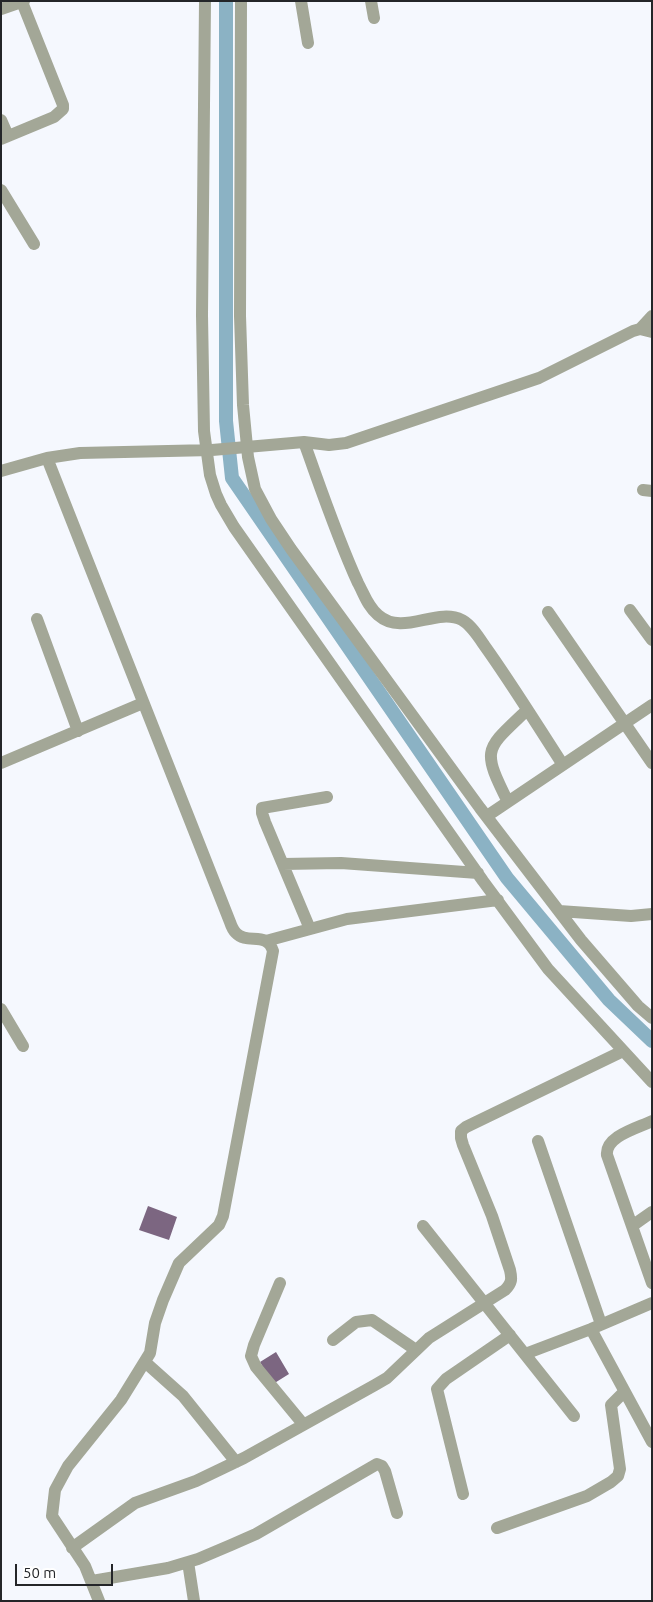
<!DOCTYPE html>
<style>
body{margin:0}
#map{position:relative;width:653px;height:1602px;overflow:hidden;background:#f5f8fe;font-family:Ubuntu,sans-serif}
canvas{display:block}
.frame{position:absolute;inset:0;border:2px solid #242629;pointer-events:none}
.scale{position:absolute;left:15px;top:1564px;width:98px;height:22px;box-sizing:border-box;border:2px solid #242629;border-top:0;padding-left:6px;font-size:15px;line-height:18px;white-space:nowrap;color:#242629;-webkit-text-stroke:4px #fff;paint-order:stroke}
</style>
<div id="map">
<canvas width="653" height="1602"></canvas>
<div class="frame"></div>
<div class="scale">50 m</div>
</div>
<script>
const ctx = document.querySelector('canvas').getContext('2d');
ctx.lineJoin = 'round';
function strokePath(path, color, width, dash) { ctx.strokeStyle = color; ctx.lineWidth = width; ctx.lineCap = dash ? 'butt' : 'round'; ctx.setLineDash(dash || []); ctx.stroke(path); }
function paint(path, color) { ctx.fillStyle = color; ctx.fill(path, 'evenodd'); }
const canal = new Path2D(`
 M226 1V421L232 478 507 878 609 1000 652 1041`);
const building = new Path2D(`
 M148 1206 177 1217 169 1240 139 1230Z
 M276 1352 289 1374 273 1384 260 1362Z`);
const minor = new Path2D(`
 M205 1 202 315 204 431 210 475 216 494 221 505 234 527 483 881 548 969 652 1082
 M241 1 240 316 243 405 248 457 255 489 271 519 291 549 480 808 581 940 638 1006 652 1018
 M301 1 308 43
 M371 1 374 18
 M1 9 24 1
 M1 120 8 136
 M1 139 54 117 63 109V105L22 2
 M1 190 34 244
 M640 329 652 316
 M304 442C321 489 337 537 358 583 364 594 368 607 378 615 403 637 436 607 462 620 471 625 478 636 484 645 512 684 537 725 563 765
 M47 458 230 922C231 925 233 930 236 933 247 945 267 931 273 951L223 1216 219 1225 179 1263 163 1300 155 1323 150 1353 121 1400 68 1466 55 1490 52 1516 85 1566 99 1601
 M1 471 47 458 80 453 212 450 304 442 329 445 346 443 539 378 633 331 640 329 652 332
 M643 490 652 491
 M630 610 652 640
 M548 612 652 763
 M37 619 78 731
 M1 763 143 703
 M508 802C481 748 485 750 527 710
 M487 816 652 705
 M283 864 341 863 478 873
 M559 911 631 916 652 914
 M310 929 265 822 262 813V808L327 797
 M266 941 347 919 498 900
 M1 1009 23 1046
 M652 1121C638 1128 605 1136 607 1155L652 1283
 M538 1141 601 1324
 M423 1226 574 1416
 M632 1226 652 1212
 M280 1283 254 1345 251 1356 256 1367 303 1424
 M591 1329 652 1442
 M333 1340 356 1322 372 1320 416 1350
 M525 1354 591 1329 652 1303
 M145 1362 183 1396 236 1462
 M463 1494 437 1389 446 1379 510 1335
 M497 1528 587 1496 611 1482 618 1476 620 1469 611 1405 624 1392
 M72 1548 135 1503 196 1481 244 1458 375 1385 387 1378 429 1338 505 1290C512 1283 512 1279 510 1270L492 1216 463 1145 461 1138V1131L466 1127 623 1051
 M188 1562 194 1601
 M92 1581 168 1568 198 1559 231 1545 256 1534 377 1464 382 1466 385 1471 397 1513`);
strokePath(canal, '#8bb2c4', 14);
paint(building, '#7c6681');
strokePath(minor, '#a3a797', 12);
</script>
